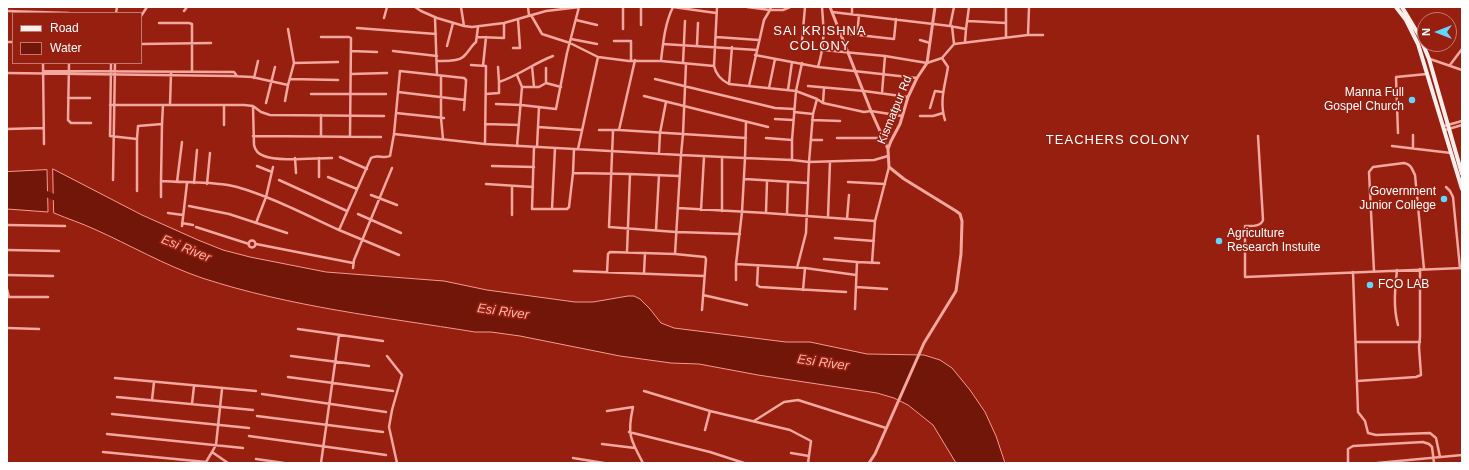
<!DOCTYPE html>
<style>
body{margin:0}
#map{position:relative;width:1469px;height:470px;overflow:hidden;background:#961f10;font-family:Arial,sans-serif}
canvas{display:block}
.frame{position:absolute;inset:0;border:8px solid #fff;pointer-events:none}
.legend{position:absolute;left:12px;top:12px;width:130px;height:52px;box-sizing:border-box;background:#961f10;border:1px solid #c07970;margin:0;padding:5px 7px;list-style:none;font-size:12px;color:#fff}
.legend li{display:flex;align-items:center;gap:8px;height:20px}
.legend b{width:20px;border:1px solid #c07970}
.north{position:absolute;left:1417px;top:12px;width:40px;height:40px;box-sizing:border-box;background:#961f10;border:1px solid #c07970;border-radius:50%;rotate:270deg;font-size:11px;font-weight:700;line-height:16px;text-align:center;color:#fff}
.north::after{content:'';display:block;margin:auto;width:14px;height:18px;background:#62d6ff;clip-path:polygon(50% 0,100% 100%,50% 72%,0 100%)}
</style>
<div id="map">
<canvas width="1469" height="470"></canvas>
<div class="frame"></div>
<ul class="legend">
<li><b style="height:5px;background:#ffefec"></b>Road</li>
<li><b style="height:11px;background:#721609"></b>Water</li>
</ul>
<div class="north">N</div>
</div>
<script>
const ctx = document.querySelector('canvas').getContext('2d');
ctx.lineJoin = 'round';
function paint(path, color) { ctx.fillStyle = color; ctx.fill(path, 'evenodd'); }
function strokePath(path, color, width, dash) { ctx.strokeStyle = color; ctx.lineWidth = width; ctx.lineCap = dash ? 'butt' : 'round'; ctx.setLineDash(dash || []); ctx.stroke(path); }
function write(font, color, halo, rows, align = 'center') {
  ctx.font = font + ' Arial,sans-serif'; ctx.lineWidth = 3.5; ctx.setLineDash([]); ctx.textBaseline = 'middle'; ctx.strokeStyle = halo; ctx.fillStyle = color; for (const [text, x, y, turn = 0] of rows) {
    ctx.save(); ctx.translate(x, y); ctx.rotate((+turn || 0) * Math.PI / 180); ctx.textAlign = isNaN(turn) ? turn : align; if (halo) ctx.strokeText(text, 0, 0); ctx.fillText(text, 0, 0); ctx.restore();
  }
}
const water = new Path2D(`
 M53 169 142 215 198 240 223 250 250 257 326 272 444 281 487 290 575 302H593L628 296H634L640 299 650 309 661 323 674 328 786 342H810L867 354 924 355 940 360 952 368 970 390 985 412 996 436 1005 463H956L933 425 908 405 894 398 877 393 758 375 699 364 671 363 620 356 520 336 491 332H475C383 317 291 307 202 278 164 265 130 245 94 229 81 223 68 219 54 213Z
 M47 170 48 212 7 209V172Z`);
const river = new Path2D(`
 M39 191 61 200`);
const minor = new Path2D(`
 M415 7 421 11 437 18 464 26 472 27 504 23 546 11 580 7
 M461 7 464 26
 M528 7 529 15
 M641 7V25
 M673 7 716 13
 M717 7 714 66C716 75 721 80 729 84L796 91 802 63
 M747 7 770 10 764 20 749 86
 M771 7 770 10H783L790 7
 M852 7V14
 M954 7 950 26 966 29 969 7
 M7 11 69 13
 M184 11 187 7
 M832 12 950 26
 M116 13 117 7
 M531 15 542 34 570 43 598 57 629 61H661L714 66
 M141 16 147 7
 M384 18 387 7
 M435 18 437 75
 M576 20 597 25
 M968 21 1006 23V7
 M159 23H189L192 24V72
 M1006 23V37
 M952 26 954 44
 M357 28 436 34
 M623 29V7
 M840 33 894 39 896 19
 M857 35 859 15
 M1028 35H1043
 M321 37H349L351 38 350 136
 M477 37 504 38V23
 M716 37 759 40
 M571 39 597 44
 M920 40 930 43
 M614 41H631V61
 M802 41 805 7
 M7 42H13
 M965 42 966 29
 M141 44 211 43
 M663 44 757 50
 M697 45 698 23
 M447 46 453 23
 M513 48H520L518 19
 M823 50 885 56 927 63 942 58 954 44 1028 35 1029 7
 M351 51 377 52
 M393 51 437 56
 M755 55 818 67 917 78
 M942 58 948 67C945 86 939 101 945 120
 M1430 59 1462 70
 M635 60 619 130H614L613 131 609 227 676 232 740 234
 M437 61C444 61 457 62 463 57 468 53 471 46 476 42L478 27
 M661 61C663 43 665 23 673 7
 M43 63 44 144
 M69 63 68 120 71 123H91
 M111 63 110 136 137 139 138 126 162 124 163 105
 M294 63 338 62
 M683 63 685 21
 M686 64 683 134 746 138
 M471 65 486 66 485 144
 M1450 65 1462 49
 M483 66 486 37
 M532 66 534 87
 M498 67 499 82
 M818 67C825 43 824 31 822 7
 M43 71 234 72 237 76
 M7 73 231 76 252 77 288 85 294 63 288 29
 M351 74 387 73
 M517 75 522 87 517 146
 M441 76V118L443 139
 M254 78 258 61
 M290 79 338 80
 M655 79 775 108 794 109
 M546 83 561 87
 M729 84 732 47
 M808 86 864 91 908 97
 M522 87H539L546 83V68
 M769 88 775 59
 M788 90 792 62
 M796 91 817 99 813 114 809 162 792 160V140Z
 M398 92 465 100
 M882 93 885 56
 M311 94H386
 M486 94 499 93V82C518 76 534 63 553 56
 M644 96 768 127
 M68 98H90
 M817 99 823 103 824 88
 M285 101 288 85
 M266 103 275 67
 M823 103 864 112 871 111 902 116
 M496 104 521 105 556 109 567 53 579 7
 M110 105H244L253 106 261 112 270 115 384 116
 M170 105 171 73
 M253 107 254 145C255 150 258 154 264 156 278 162 315 158 332 158
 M930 108 935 91 942 92
 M464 110 466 82V80L464 78 400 71 394 134 485 144 681 155 675 254
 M794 112 813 114
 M396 113 444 118
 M920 116H933L943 113
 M775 119 793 120
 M812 120 840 121
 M746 122 745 158 792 160
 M162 124 161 181C186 183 213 181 237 187 272 197 306 215 339 230
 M485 124 519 125
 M224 125V105
 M1444 126 1462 121
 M538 127 582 130
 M7 129 43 128
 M599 130H613
 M619 130 683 134 681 155 745 158 742 212 736 264V280
 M1445 130 1462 125
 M1398 133 1396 77 1427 74
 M394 134 390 156C384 159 377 154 371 158L339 230 399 255
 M1413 135V148
 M253 136 381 137
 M321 136V115
 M1258 136 1263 220C1261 227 1251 226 1245 226V277L1462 268
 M766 138 792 140
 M837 138H883
 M811 140H822
 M1392 146 1451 153
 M534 147 532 209H567L569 207 573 173 574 149
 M537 147 539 107
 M578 149 598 57
 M659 153 660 133 666 102
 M340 157 367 169
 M295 158 296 173
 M319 158V177
 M257 166 272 172
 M492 166 534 167
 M573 173 630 174 679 176
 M328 177 357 189
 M745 179 808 183
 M113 180 115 63
 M279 180 347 211
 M161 181V197
 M177 182 182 142
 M848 182 885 184
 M194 183 197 150
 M207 184 210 153
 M486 184 533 187
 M1446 187 1450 191 1453 197 1460 268
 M137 191V139
 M371 195 397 205
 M189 206 229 214 287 233
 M678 208 766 213 875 221
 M552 209 555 148
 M701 210 704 157
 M722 211V157
 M168 213 183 215
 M766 213 767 181
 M358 214 401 233
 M787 214 788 182
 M512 215V186
 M828 217 830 162
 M847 219 849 195
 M182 223 193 225
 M256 223 266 197 273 167
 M7 225 65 226
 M182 226 187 183
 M196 227 249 244
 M656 230 659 175
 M835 238 874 241
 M248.5 244a3.5 3.5 0 1 1 7 0a3.5 3.5 0 1 1-7 0Z
 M256 244 353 263
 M7 250 59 251
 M627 252 630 174
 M824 259 857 262 855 309
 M857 262 879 263
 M872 263 875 221 889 167
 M736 264 805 268 856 275
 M758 266 757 285 760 287 846 292
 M353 268 354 260 392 168
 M797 268 806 233 809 162 874 160 888 156
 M1397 270C1395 289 1393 307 1398 325
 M574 271 704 276
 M1374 271 1369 172 1373 167 1404 163C1411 164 1412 169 1415 175L1424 269
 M607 272 608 254 610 252 675 254 705 257 706 259 702 310
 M1353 272 1358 412 1365 421 1368 433 1376 435 1430 433 1436 438 1440 457
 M644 273 645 253
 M7 275 53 276
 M856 287 887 289
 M7 289 9 297
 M803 290 805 268
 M703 295 747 305
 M7 297H48
 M7 328 39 329
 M298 329 383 341
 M1356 342H1420
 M291 356 369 366
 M387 356 402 375 392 410 389 427 397 463
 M288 377 393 391
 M115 378 256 391
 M1357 381 1416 377 1421 375 1419 347 1420 337V269
 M222 389 216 445 212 452 228 463
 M644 391 710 411
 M262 394 386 412
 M117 397 253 410
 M152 400 154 382
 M192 404 194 386
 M607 411 633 407C627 434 630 439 643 463
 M112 414 249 428
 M257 416 383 432
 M754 421 784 402 798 400 886 428
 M705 430 710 411 790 430 811 441 808 463
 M629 432 710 452 744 463
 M107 434 243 448
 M249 436 386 455
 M602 444 635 448
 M103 452 206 462 212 452
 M791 453 809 456
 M573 458 604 463
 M256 459 284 463
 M321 463 339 335
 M1348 463V449L1353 446 1423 442 1429 444 1432 447 1434 463
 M1377 463 1462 455`);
const tertiary = new Path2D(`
 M830 7 871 111 888 149
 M869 463 875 454 924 343 956 291 961 254 962 221 960 214 956 211 904 179 889 167 888 149 891 141 900 124 908 97 917 78 927 63 935 7`);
const primary = new Path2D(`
 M1396 7 1406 20 1418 44 1462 189
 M1402 7 1420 37 1429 59 1462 174`);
const markers = [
 [1412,100,4,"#62d6ff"],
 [1444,199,4,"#62d6ff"],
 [1219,241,4,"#62d6ff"],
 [1370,285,4,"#62d6ff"]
];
const poiNames = [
 ["Manna Full",1404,93],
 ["Gospel Church",1404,107],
 ["Government",1436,192],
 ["Junior College",1436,206],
 ["Agriculture",1227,234,"left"],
 ["Research Instuite",1227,248,"left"],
 ["FCO LAB",1378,285,"left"]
];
const streetNames = [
 ["Kismatpur Rd",895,110,-68]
];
const neighbourhoodNames = [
 ["SAI KRISHNA",820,31],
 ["COLONY",820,46],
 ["TEACHERS COLONY",1118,140]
];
const waterNames = [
 ["Esi River",186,249,22],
 ["Esi River",503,312,8],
 ["Esi River",823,363,8]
];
paint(water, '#721609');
strokePath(water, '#f89990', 1);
strokePath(river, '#721609', 6);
strokePath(minor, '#f4a79f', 2.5);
strokePath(tertiary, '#f4a79f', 3);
strokePath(primary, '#ffefec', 4);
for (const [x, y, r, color] of markers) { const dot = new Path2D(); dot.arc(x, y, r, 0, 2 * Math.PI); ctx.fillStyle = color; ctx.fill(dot); strokePath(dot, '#961f10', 1.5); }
write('12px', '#fff', '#961f10', poiNames, 'right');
write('12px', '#fff', '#961f10', streetNames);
ctx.letterSpacing = '1px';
write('13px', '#fff', '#961f10', neighbourhoodNames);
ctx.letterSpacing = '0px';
write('italic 13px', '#fbb3ab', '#961f10', waterNames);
</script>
